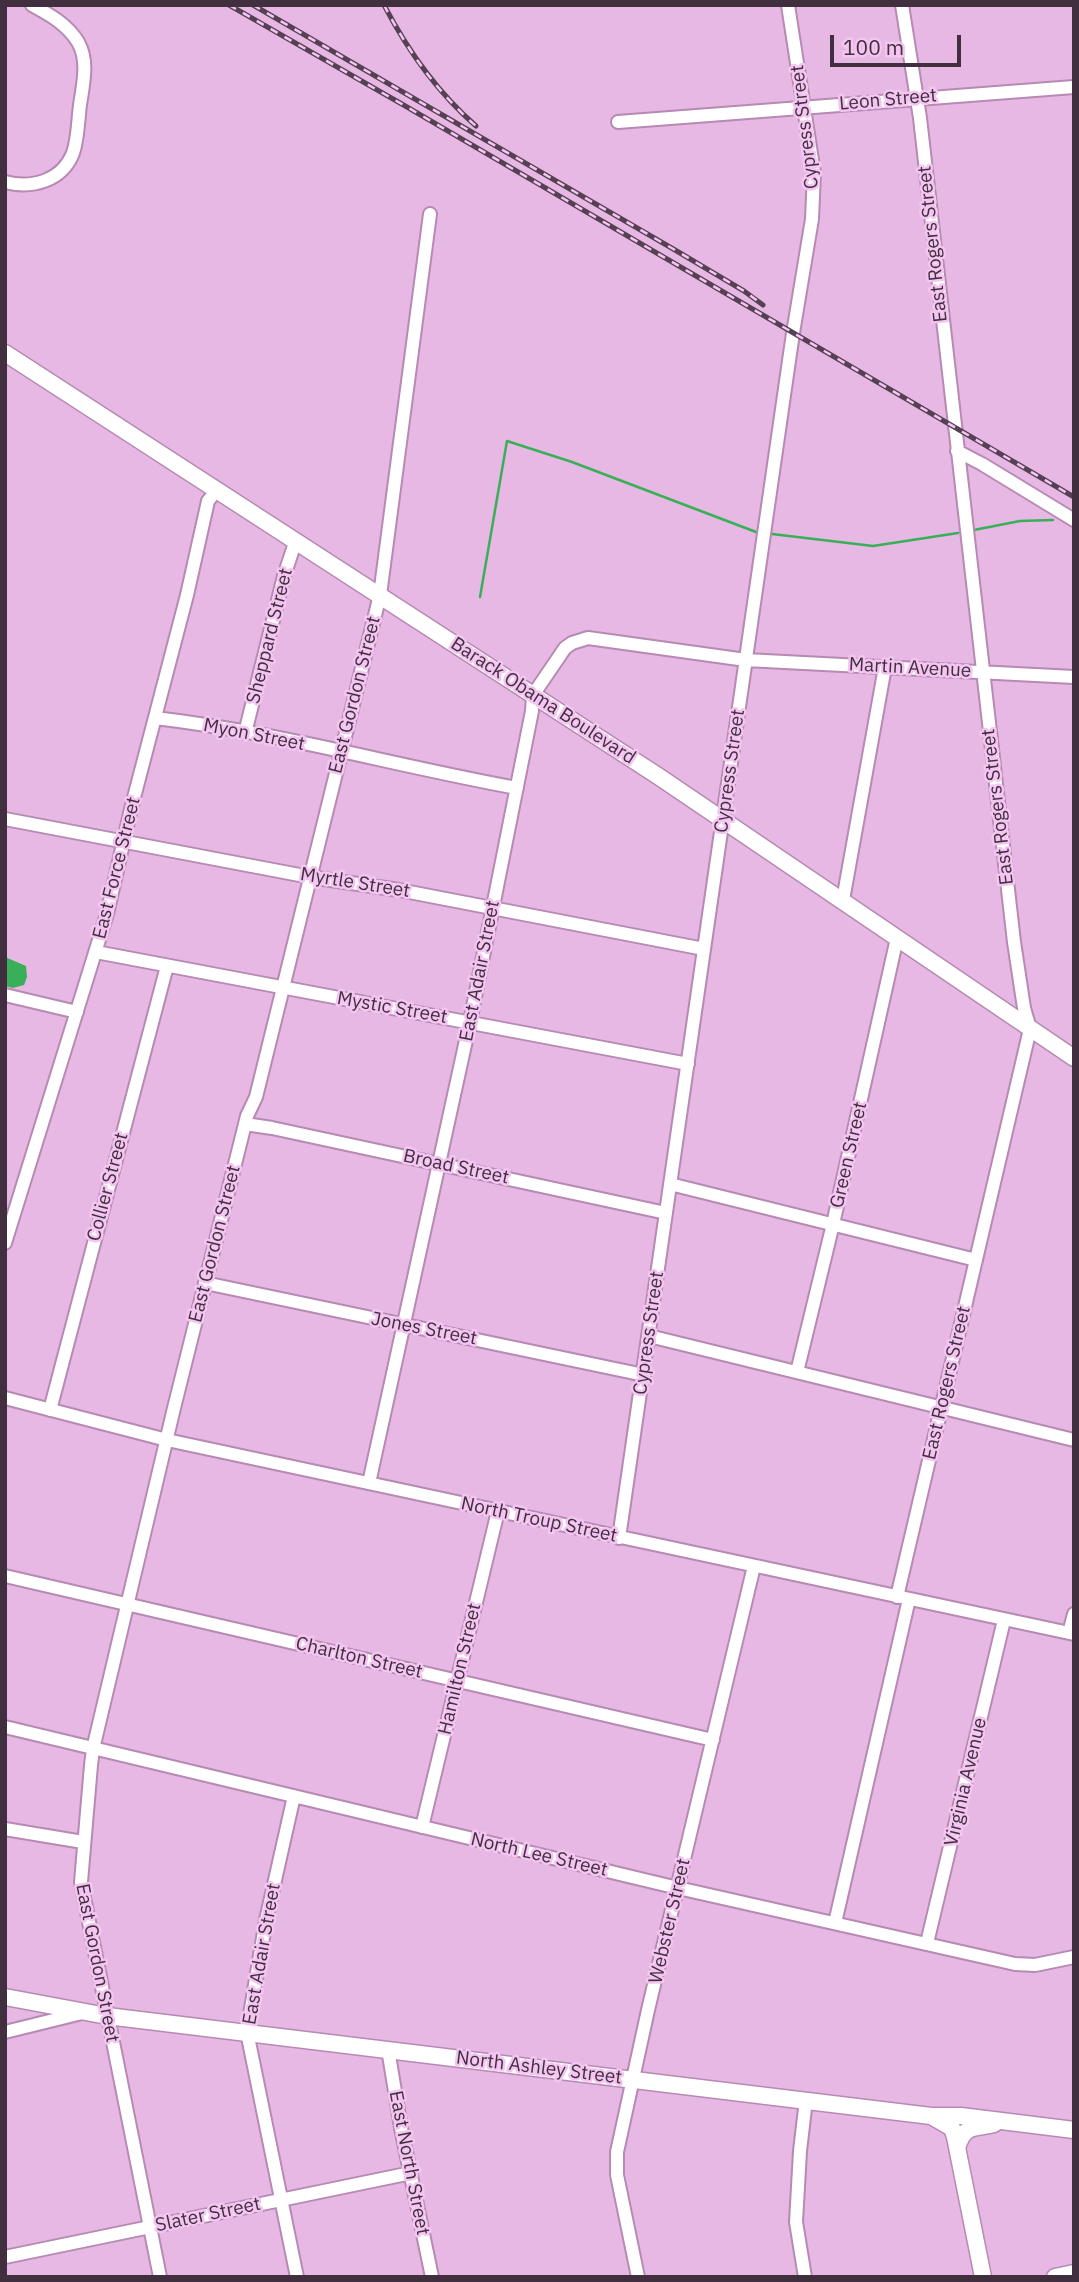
<!DOCTYPE html>
<style>
body{margin:0}
#map{position:relative;width:1079px;height:2282px;overflow:hidden;background:#e6b8e3;font-family:"IBM Plex Sans",sans-serif}
canvas{display:block}
.frame{position:absolute;inset:0;border:7px solid #412f40;pointer-events:none}
.scale{position:absolute;left:830px;top:35px;width:131px;height:32px;box-sizing:border-box;border:4px solid #412f40;border-top:0;padding-left:9px;font-size:21px;line-height:24px;white-space:nowrap;color:#412f40;-webkit-text-stroke:5px #f3c5f0;paint-order:stroke}
</style>
<div id="map">
<canvas width="1079" height="2282"></canvas>
<div class="frame"></div>
<div class="scale">100 m</div>
</div>
<script>
const ctx = document.querySelector('canvas').getContext('2d');
ctx.lineJoin = 'round';
function paint(path, color) { ctx.fillStyle = color; ctx.fill(path, 'evenodd'); }
function strokePath(path, color, width, dash) { ctx.strokeStyle = color; ctx.lineWidth = width; ctx.lineCap = dash ? 'butt' : 'round'; ctx.setLineDash(dash || []); ctx.stroke(path); }
function write(font, color, halo, rows, align = 'center') {
  ctx.font = font + ' "IBM Plex Sans",sans-serif'; ctx.lineWidth = 5; ctx.setLineDash([]); ctx.textBaseline = 'middle'; ctx.strokeStyle = halo; ctx.fillStyle = color; for (const [text, x, y, turn = 0] of rows) {
    ctx.save(); ctx.translate(x, y); ctx.rotate((+turn || 0) * Math.PI / 180); ctx.textAlign = isNaN(turn) ? turn : align; if (halo) ctx.strokeText(text, 0, 0); ctx.fillText(text, 0, 0); ctx.restore();
  }
}
const water = new Path2D(`
 M5 957 26 966 27 977 24 985 13 988 5 986Z`);
const stream = new Path2D(`
 M974 530 1020 521 1053 520
 M772 534 873 546 958 533
 M480 597 507 441 572 462 756 532`);
const minor = new Path2D(`
 M618 122 1074 87
 M5 182C32 189 62 181 73 153 78 139 78 120 80 105 83 84 89 61 78 42 67 24 50 15 32 5
 M957 451 982 464 1074 520
 M155 718C277 732 396 766 517 788
 M245 733 284 576 296 540
 M5 819 310 877 399 890 704 949
 M843 900 885 667
 M96 952 688 1064
 M5 995 77 1012
 M245 1124 272 1128 666 1213
 M670 1184 976 1260
 M5 1243 107 914 131 809 187 595 206 510 208 501 217 490
 M205 1283 644 1375
 M649 1336 1074 1440
 M797 1372 833 1224 897 938
 M5 1398 167 1440 1074 1634
 M50 1410 167 966
 M369 1483 470 1022 532 711 533 695 565 648 572 643 588 638 746 660 1074 677
 M619 1538 793 333 812 219 814 173 788 5
 M5 1576 713 1740
 M897 1597 1030 1029 1024 1008 1014 942 920 118 902 5
 M1069 1633 1074 1614
 M5 1727 678 1888 1015 1964 1035 1965 1074 1957
 M294 1796 266 1920 247 2032 297 2277
 M422 1827 498 1511
 M5 1829 83 1842
 M835 1923 909 1599
 M927 1943 1004 1620
 M5 2032 82 2013
 M388 2049 401 2128 432 2277
 M5 2257 411 2173
 M160 2277 81 1882 91 1765 93 1749 174 1408 247 1116 256 1097 380 595 430 214
 M638 2277 617 2175V2152L648 2010 754 1566
 M805 2277 796 2222 800 2151 806 2100`);
const major = new Path2D(`
 M5 353 658 776 1074 1058
 M5 1997 107 2016 931 2116H961L1074 2130
 M933 2117 952 2128 955 2137 983 2277
 M958 2145C965 2124 975 2129 994 2124
 M1055 2277 1074 2273`);
const rail = new Path2D(`
 M229 5 407 107 1074 497
 M253 5 675 250 744 291 763 305
 M384 5C408 51 437 92 476 126`);
const streetNames = [
 ["Leon Street",888,100,-5],
 ["Cypress Street",805,127,-97],
 ["East Rogers Street",933,244,-96],
 ["Sheppard Street",270,636,-76],
 ["Martin Avenue",910,668,3],
 ["East Gordon Street",355,695,-76],
 ["Barack Obama Boulevard",543,701,33],
 ["Myon Street",254,735,11],
 ["Cypress Street",730,771,-82],
 ["East Rogers Street",998,807,-97],
 ["East Force Street",117,868,-76],
 ["Myrtle Street",355,883,9],
 ["East Adair Street",480,971,-79],
 ["Mystic Street",392,1008,10],
 ["Green Street",849,1155,-77],
 ["Broad Street",456,1167,12],
 ["Collier Street",108,1187,-75],
 ["East Gordon Street",215,1244,-76],
 ["Jones Street",424,1329,11],
 ["Cypress Street",649,1333,-82],
 ["East Rogers Street",947,1383,-77],
 ["North Troup Street",539,1520,12],
 ["Charlton Street",359,1658,13],
 ["Hamilton Street",460,1669,-77],
 ["Virginia Avenue",966,1782,-77],
 ["North Lee Street",539,1855,13],
 ["Webster Street",670,1921,-77],
 ["East Adair Street",262,1954,-80],
 ["East Gordon Street",97,1963,79],
 ["North Ashley Street",539,2068,7],
 ["East North Street",409,2163,79],
 ["Slater Street",208,2215,-12]
];
paint(water, '#39af58');
strokePath(stream, '#39af58', 2.5);
strokePath(minor, '#b68ab3', 16);
strokePath(major, '#b68ab3', 19);
strokePath(minor, '#fff', 12);
strokePath(major, '#fff', 16);
strokePath(rail, '#554054', 5);
strokePath(rail, '#f3c5f0', 2.5, [8]);
write('19px', '#412f40', '#f3c5f0', streetNames);
</script>
